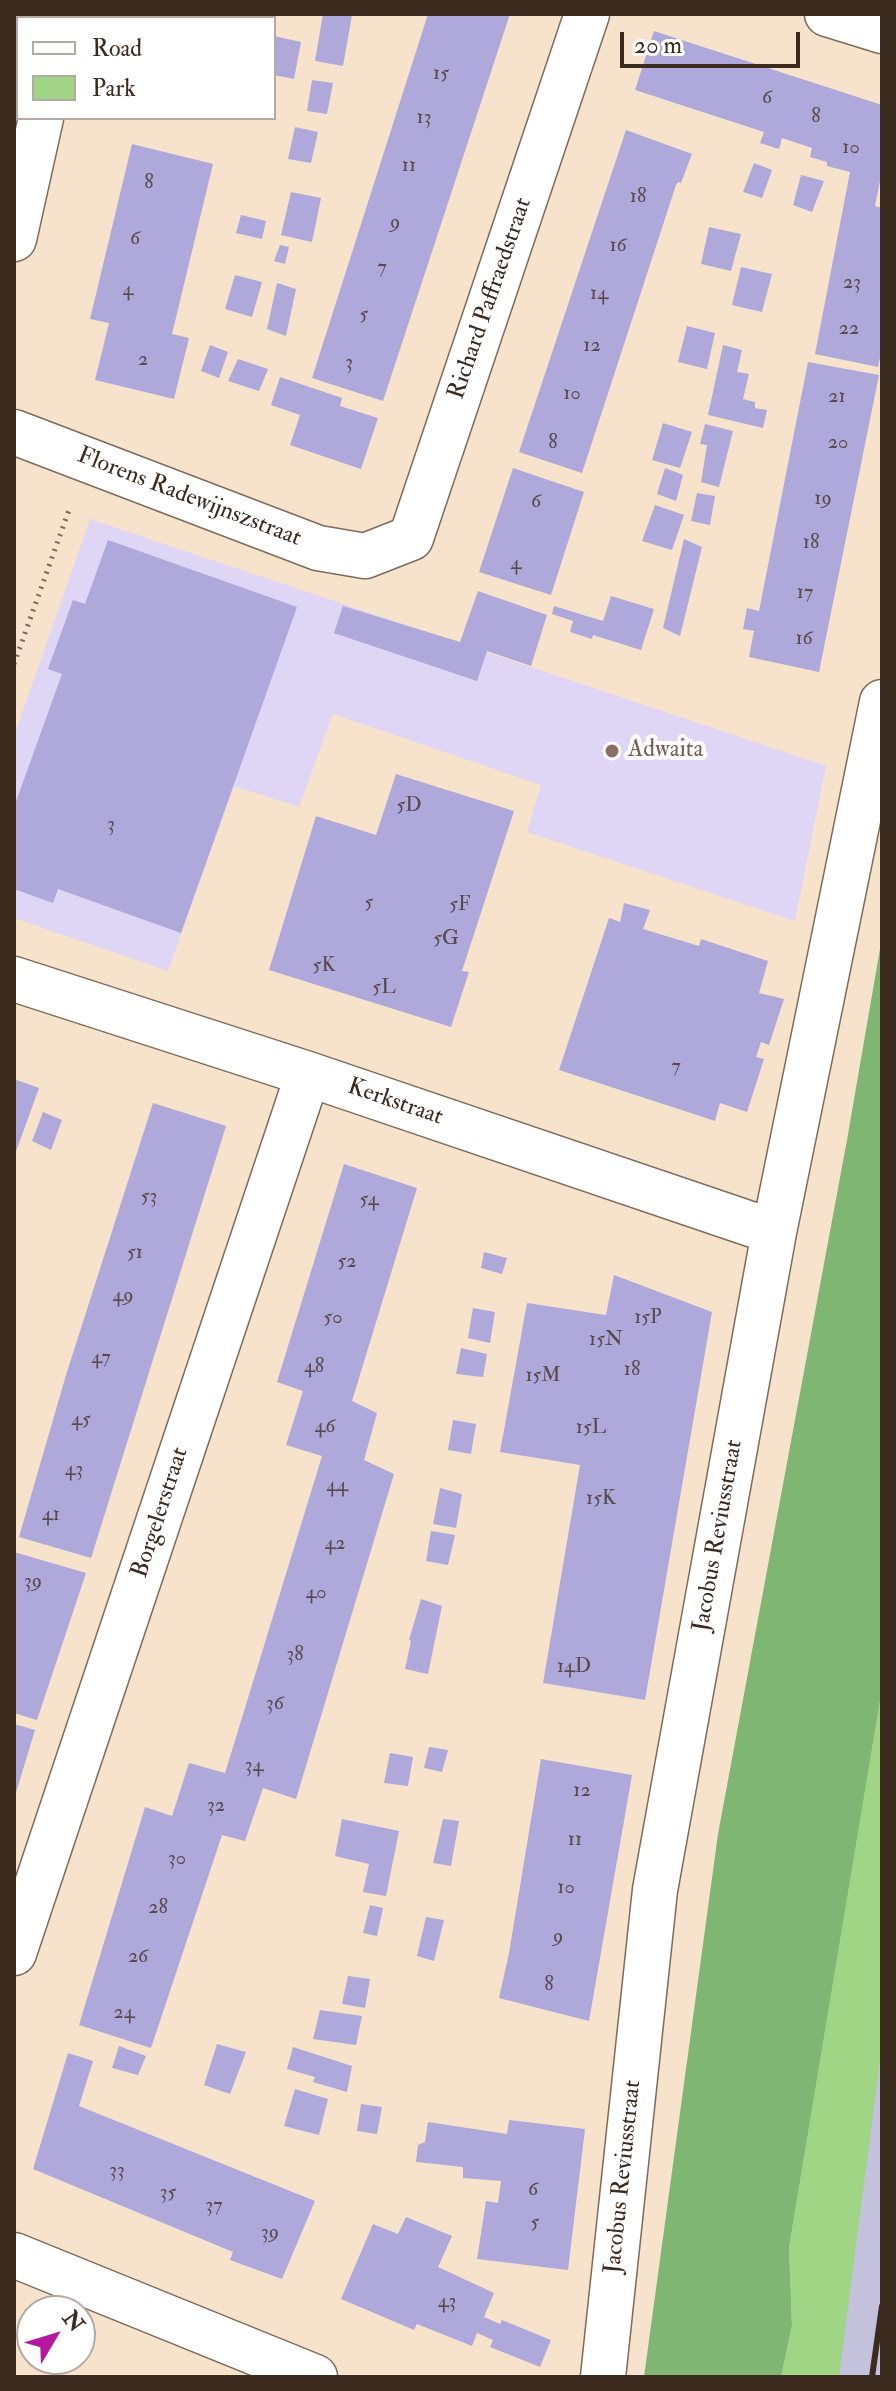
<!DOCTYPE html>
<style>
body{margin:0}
#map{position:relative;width:896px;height:2391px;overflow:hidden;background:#f7e3cc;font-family:"IM FELL Double Pica",serif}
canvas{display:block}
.frame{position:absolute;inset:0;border:16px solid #3b2a1e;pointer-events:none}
.legend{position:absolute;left:16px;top:16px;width:260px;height:104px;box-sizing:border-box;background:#fff;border:2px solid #b1aaa5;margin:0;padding:10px 14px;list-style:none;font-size:24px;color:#3b2a1e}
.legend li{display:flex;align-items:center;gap:16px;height:40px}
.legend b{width:40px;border:2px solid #b1aaa5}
.north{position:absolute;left:16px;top:2295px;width:80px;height:80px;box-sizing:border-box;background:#fff;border:2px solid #b1aaa5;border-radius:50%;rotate:52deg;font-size:22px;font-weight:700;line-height:32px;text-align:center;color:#3b2a1e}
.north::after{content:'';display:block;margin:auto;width:28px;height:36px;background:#b5179e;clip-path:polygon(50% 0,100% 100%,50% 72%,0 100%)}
.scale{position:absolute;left:620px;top:32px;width:180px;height:36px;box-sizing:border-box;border:4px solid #3b2a1e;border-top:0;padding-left:10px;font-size:24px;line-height:28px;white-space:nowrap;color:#3b2a1e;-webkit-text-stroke:6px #fff;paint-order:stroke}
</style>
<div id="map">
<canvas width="896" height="2391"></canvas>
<div class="frame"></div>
<ul class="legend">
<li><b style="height:10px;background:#fff"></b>Road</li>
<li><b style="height:22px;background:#a0d586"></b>Park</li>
</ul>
<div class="north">N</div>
<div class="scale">20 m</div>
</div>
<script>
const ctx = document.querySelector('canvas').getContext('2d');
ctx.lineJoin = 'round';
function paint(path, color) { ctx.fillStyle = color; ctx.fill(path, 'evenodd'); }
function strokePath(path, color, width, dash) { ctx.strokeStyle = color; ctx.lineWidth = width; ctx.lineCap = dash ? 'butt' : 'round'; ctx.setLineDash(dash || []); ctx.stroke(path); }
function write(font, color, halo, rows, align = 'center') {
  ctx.font = font + ' "IM FELL Double Pica",serif'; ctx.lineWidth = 8; ctx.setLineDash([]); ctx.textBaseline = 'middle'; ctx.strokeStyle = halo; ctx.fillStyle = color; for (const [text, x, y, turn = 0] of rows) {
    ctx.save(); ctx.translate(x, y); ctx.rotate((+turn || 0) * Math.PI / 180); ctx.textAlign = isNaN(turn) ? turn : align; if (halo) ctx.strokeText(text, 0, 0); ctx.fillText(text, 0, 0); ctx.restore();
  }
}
const built = new Path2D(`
 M90 519 826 766 795 921 527 832 541 785 333 714 299 807 234 786 168 971 14 918V736Z`);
const industrial = new Path2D(`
 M882 1689V2377H781L792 2325Z`);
const green = new Path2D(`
 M882 1689V2045L839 2377H781L792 2325 789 2248Z`);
const forest = new Path2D(`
 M882 937V1689L789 2248 792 2325 781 2377H644L718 1834 847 1140Z`);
const building = new Path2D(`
 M150 14H234L233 18H150Z
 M323 14 352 15 343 66 315 61Z
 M428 14H510L383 401 312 378Z
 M654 31 882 105V171L875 206 882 208V348L878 367 815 354 850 172 827 166V162L810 157 812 148 782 138 779 149 760 143 764 132 635 90Z
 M274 36 301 42 294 79 274 75Z
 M312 80 333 83 327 114 307 111Z
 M295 127 318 132 311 163 288 159Z
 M626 130 692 154 681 183 678 182 676 185 582 473 519 452Z
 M132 144 213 164 172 334 189 338 174 399 95 380 109 323 90 319Z
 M754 163 772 170 762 198 743 192Z
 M801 175 824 181 812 212 793 205Z
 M291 192 321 198 312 242 281 235Z
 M241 215 266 221 262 239 236 233Z
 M709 227 741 234 731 271 701 264Z
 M280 245 289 247 285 264 274 261Z
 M741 267 772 274 762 312 732 305Z
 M235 275 262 282 252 317 225 309Z
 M277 283 296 289 286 336 267 329Z
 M687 326 715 333 707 369 678 362Z
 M210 345 228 352 219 378 201 371Z
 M723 345 742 350 737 372 749 374 743 399 755 402V408L767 410 763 428 708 415Z
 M238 359 268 369 259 391 228 381Z
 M808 362 879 375 819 672 749 657 754 631 743 629 747 608 759 611 760 606Z
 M280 377 342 398 340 406 378 418 361 469 290 445 300 415 271 405Z
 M663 423 692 432 680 468 652 460Z
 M705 424 733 431 719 487 701 482 707 445 700 444Z
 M513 468 584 492 551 595 479 572Z
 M665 468 683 475 676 501 657 494Z
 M697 493 715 496 710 525 691 521Z
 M655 505 684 515 672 550 642 541Z
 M684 539 702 547 680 636 663 628Z
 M108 540 297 607 181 933 58 889 53 903 14 889V807L62 674 48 669 73 600 85 604Z
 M478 591 547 615 531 666 487 651 477 681 334 633 343 606 460 642Z
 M611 596 654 609 641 650 593 635 592 639 570 632 573 621 552 614 554 606 603 621Z
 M396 774 514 811 462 971 469 972 451 1027 269 970 316 816 376 835Z
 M624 903 650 910 643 929 699 946 701 939 768 961 759 993 784 999 769 1045 761 1042 756 1057 764 1059 747 1112 720 1103 715 1121 559 1070 609 918 620 922Z
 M14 1079 39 1088 14 1157Z
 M153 1103 226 1126 91 1558 19 1537 66 1375Z
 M43 1112 62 1120 51 1150 32 1141Z
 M344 1164 417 1188 352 1401 377 1413 364 1460 394 1474 296 1799 263 1788 245 1841 222 1835 151 2048 79 2025 145 1807 172 1816 189 1763 225 1773 241 1721 322 1456 286 1445 303 1391 277 1382Z
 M484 1252 507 1258 502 1274 481 1268Z
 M614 1275 712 1312 645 1700 543 1683 580 1465 500 1452 527 1303 606 1315Z
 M473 1308 495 1312 490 1343 468 1338Z
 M461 1348 487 1354 483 1377 456 1374Z
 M453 1420 476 1424 471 1454 448 1450Z
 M440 1488 462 1494 456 1528 433 1524Z
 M431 1531 455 1535 448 1565 426 1561Z
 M14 1552 86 1573 37 1720 14 1713Z
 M421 1599 442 1606 428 1674 405 1669 411 1641 409 1640Z
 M14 1724 35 1730 15 1796H14Z
 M429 1747 448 1750 442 1772 424 1768Z
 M390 1753 413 1757 408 1786 384 1783Z
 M541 1759 632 1775 589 2021 499 1998 509 1953Z
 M342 1819 399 1831 386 1896 363 1892 369 1864 335 1856Z
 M443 1819 459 1821 451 1866 433 1863Z
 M370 1905 383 1908 377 1936 363 1933Z
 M426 1917 444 1920 434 1961 417 1956Z
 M348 1976 370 1979 365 2008 342 2004Z
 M320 2010 362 2016 356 2045 313 2039Z
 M217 2044 246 2052 230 2094 204 2085Z
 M119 2046 146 2056 138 2075 112 2068Z
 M293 2047 352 2066 347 2092 313 2082 315 2077 287 2069Z
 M68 2053 93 2061 79 2106 315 2201 282 2279 230 2260 233 2252 33 2169Z
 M295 2089 328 2099 319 2135 284 2126Z
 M361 2104 382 2107 377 2134 357 2131Z
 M509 2120 585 2129 568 2270 477 2259 486 2201 498 2203 501 2181 463 2178V2167L416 2162 418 2145 425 2142 428 2122 507 2134Z
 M406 2217 452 2236 438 2267 494 2293 484 2317 500 2324 502 2320 551 2340 540 2367 490 2347 493 2340 477 2333 472 2346 417 2324 414 2330 341 2299 373 2224 398 2234Z`);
const path = new Path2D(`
 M14 664 69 510`);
const street = new Path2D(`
 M827 14 882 31
 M60 18 61 14
 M14 239 41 118
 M14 432 318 548 365 556 411 538 587 14
 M14 979 308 1074 774 1232
 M14 1953 308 1074
 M14 2255 315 2377
 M603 2377 655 1890 774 1232 882 702`);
const rail = new Path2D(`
 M872 2377 882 2306`);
const markers = [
 [612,751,8,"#8d6e63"]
];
const numberNames = [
 ["15",441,75],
 ["6",767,99],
 ["8",816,118],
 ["13",424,119],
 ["10",851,149],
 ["11",409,167],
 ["8",149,184],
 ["18",638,198],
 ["9",395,224],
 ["6",135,240],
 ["16",618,247],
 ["7",382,269],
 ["23",852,284],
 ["4",128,291],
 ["14",599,295],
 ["5",364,316],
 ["22",849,330],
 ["12",592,347],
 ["2",143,361],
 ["3",349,364],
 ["10",572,395],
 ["21",837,398],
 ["8",553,444],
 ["20",838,444],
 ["19",823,500],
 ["6",536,503],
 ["18",811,544],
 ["4",516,565],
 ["17",805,594],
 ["16",804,640],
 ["5D",409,807],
 ["3",111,826],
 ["5",369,904],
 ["5F",460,906],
 ["5G",446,940],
 ["5K",324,967],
 ["5L",384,989],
 ["7",676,1068],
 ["53",149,1198],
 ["54",369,1201],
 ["51",135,1254],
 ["52",347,1263],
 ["49",123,1297],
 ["50",333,1319],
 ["15P",648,1319],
 ["15N",606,1341],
 ["47",101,1359],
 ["48",314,1368],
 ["18",632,1371],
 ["15M",543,1377],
 ["45",81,1421],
 ["46",325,1428],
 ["15L",591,1429],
 ["43",74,1471],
 ["44",337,1487],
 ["15K",601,1500],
 ["41",51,1516],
 ["42",335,1545],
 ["39",33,1583],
 ["40",316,1594],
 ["38",295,1656],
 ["14D",574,1668],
 ["36",275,1705],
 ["34",254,1767],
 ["12",582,1792],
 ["32",216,1807],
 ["11",575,1841],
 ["30",177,1860],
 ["10",566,1889],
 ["28",158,1909],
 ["9",558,1938],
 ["26",138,1958],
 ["8",549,1986],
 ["24",124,2014],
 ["33",117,2172],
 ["6",533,2191],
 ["35",168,2194],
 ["37",214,2207],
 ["5",535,2224],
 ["39",270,2234],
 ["43",447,2303]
];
const streetNames = [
 ["Richard Paffraedstraat",491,299,-71],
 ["Florens Radewijnszstraat",189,498,21],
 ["Kerkstraat",395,1103,19],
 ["Borgelerstraat",161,1513,-72],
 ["Jacobus Reviusstraat",719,1536,-80],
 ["Jacobus Reviusstraat",624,2177,-84]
];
const educationNames = [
 ["Adwaita",628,751]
];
paint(built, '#dfd5f5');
paint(industrial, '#c3c1db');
paint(green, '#a0d586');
paint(forest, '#80b673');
paint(building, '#afa8da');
strokePath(street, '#7d6b5b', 47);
strokePath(path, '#7d6b5b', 5, [2, 6]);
strokePath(street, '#fff', 44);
strokePath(rail, '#3b2a1e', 6);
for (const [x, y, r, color] of markers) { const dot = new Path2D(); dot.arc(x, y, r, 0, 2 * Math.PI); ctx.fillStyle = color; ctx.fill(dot); strokePath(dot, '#fff', 3); }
write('20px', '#584a4d', null, numberNames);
write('24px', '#3b2a1e', '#fff', streetNames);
write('24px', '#785e54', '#fff', educationNames, 'left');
</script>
